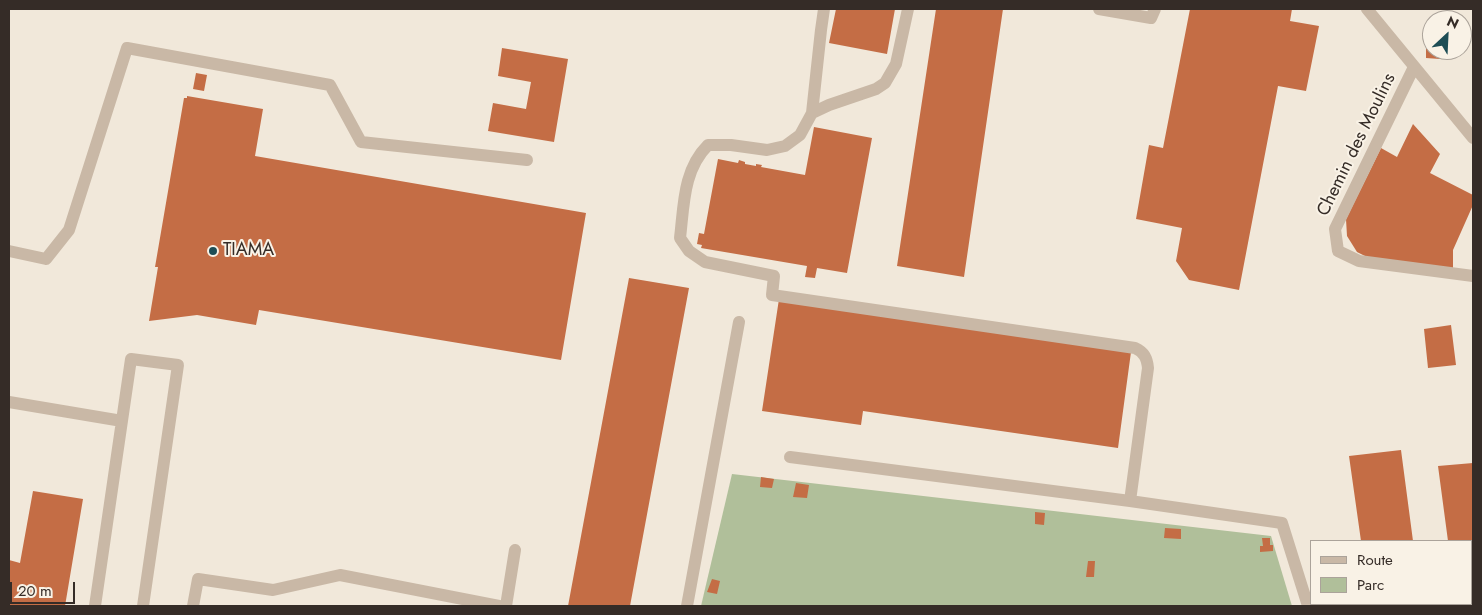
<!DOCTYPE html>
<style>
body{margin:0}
#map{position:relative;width:1482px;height:615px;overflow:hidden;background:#f1e8da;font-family:Jost,sans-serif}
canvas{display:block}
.frame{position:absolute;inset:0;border:10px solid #352c27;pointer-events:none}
.legend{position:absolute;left:1310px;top:540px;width:162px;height:65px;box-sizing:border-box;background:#f9f2e6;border:1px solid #aba39a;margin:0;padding:6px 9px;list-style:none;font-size:15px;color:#352c27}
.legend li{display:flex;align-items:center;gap:10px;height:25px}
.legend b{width:25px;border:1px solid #aba39a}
.north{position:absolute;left:1422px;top:10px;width:50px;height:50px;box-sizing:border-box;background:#f9f2e6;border:1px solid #aba39a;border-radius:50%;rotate:25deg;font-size:14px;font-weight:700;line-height:20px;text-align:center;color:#352c27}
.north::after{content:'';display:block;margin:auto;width:18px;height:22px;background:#1d4d55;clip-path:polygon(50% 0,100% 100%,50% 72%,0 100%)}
.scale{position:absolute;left:10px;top:582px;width:65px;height:22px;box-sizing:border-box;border:2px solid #352c27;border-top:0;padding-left:6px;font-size:15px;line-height:18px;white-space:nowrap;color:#352c27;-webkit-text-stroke:4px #f9f2e6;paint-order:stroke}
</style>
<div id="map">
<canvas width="1482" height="615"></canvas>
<div class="frame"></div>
<ul class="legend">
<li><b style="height:6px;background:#c9b8a6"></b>Route</li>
<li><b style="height:14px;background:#b0bf9a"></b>Parc</li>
</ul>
<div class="north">N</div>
<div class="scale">20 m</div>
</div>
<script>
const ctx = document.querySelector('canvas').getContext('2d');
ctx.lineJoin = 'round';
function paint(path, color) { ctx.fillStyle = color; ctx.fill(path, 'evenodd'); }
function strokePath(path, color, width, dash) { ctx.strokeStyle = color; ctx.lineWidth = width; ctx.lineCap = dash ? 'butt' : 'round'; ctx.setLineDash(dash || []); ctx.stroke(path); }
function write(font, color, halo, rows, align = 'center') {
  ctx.font = font + ' Jost,sans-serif'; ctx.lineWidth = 4; ctx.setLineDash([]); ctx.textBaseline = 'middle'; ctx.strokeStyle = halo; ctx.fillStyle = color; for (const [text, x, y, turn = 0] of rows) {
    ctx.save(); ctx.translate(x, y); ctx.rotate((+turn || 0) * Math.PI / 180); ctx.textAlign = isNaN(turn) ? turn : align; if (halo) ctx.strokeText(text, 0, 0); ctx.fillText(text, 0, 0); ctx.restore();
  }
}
const green = new Path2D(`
 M732 474 1271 536 1292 606H701Z`);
const building = new Path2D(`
 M836 9H895L887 54 829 43Z
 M936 9H1003L964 277 897 266Z
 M1190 9H1292L1290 21 1319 26 1306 91 1278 86 1239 290 1189 280 1176 261 1182 228 1136 219 1149 145 1163 148Z
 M502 48 568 59 554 142 488 131 493 103 526 109 531 82 498 76Z
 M1426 48H1432V50H1441L1440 59 1426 58Z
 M196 73 207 75 204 91 193 89Z
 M187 96 263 109 255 156 586 213 561 360 259 310 256 325 197 315 149 321 158 267H155L184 98H187Z
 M1413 124 1440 154 1430 173 1473 195V205L1453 250V268L1377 262 1357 252 1347 236 1346 219 1381 148 1397 157Z
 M814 127 872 138 847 273 817 268 815 278 805 277 807 266 701 248 702 245 697 244 699 233 704 234 718 159 738 163 739 160 745 162V164L756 166V164L762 165 761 167 805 175Z
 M629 278 689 288 630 606H568Z
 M779 299 1131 352 1118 448 863 411 861 425 762 411Z
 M1451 325 1456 365 1428 368 1424 329Z
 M1401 450 1413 541H1361L1349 456Z
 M1473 463V545L1471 546V541H1448L1438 466Z
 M761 477 774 479 772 488 760 487Z
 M796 483 809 485 807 498 793 497Z
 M33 491 83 499 65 606H9V560L20 563Z
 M1035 512 1045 513 1044 525 1035 524Z
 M1165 528 1181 529V539L1164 538Z
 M1262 538H1270V545H1273V551L1260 552V546H1263Z
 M1088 561H1095L1094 577H1086Z
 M712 579 720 581 717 594 707 592Z`);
const minor = new Path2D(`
 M908 9 896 64 885 83 876 89 829 105 812 113 800 135 785 146 767 150 731 145H708C683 170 684 205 680 238L689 251 705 262 774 276 772 295 1135 348C1144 352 1147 358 1148 368L1130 501
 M1099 9 1151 18 1155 9
 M1367 9 1473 138
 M1414 67 1335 229 1338 251 1359 261 1473 276
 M812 113 821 30 824 9
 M9 251 46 259 69 230 127 48 330 85 361 142 527 160
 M9 402 122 421
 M790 457 1130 501 1282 523 1308 606
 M95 606 131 359 178 365 143 606
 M193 606 198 579 273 590 340 575 499 606
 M506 606 515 550
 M687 606 739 322`);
const markers = [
 [213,251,5,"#1d4d55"]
];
const streetNames = [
 ["Chemin des Moulins",1357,145,-64]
];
const poiNames = [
 ["TIAMA",223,251]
];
paint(green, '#b0bf9a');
paint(building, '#c46d45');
strokePath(minor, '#c9b8a6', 12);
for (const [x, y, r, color] of markers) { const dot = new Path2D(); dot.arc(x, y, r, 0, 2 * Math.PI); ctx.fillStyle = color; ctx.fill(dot); strokePath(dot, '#f9f2e6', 2); }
write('18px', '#352c27', '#f9f2e6', streetNames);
write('18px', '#352c27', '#f9f2e6', poiNames, 'left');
</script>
